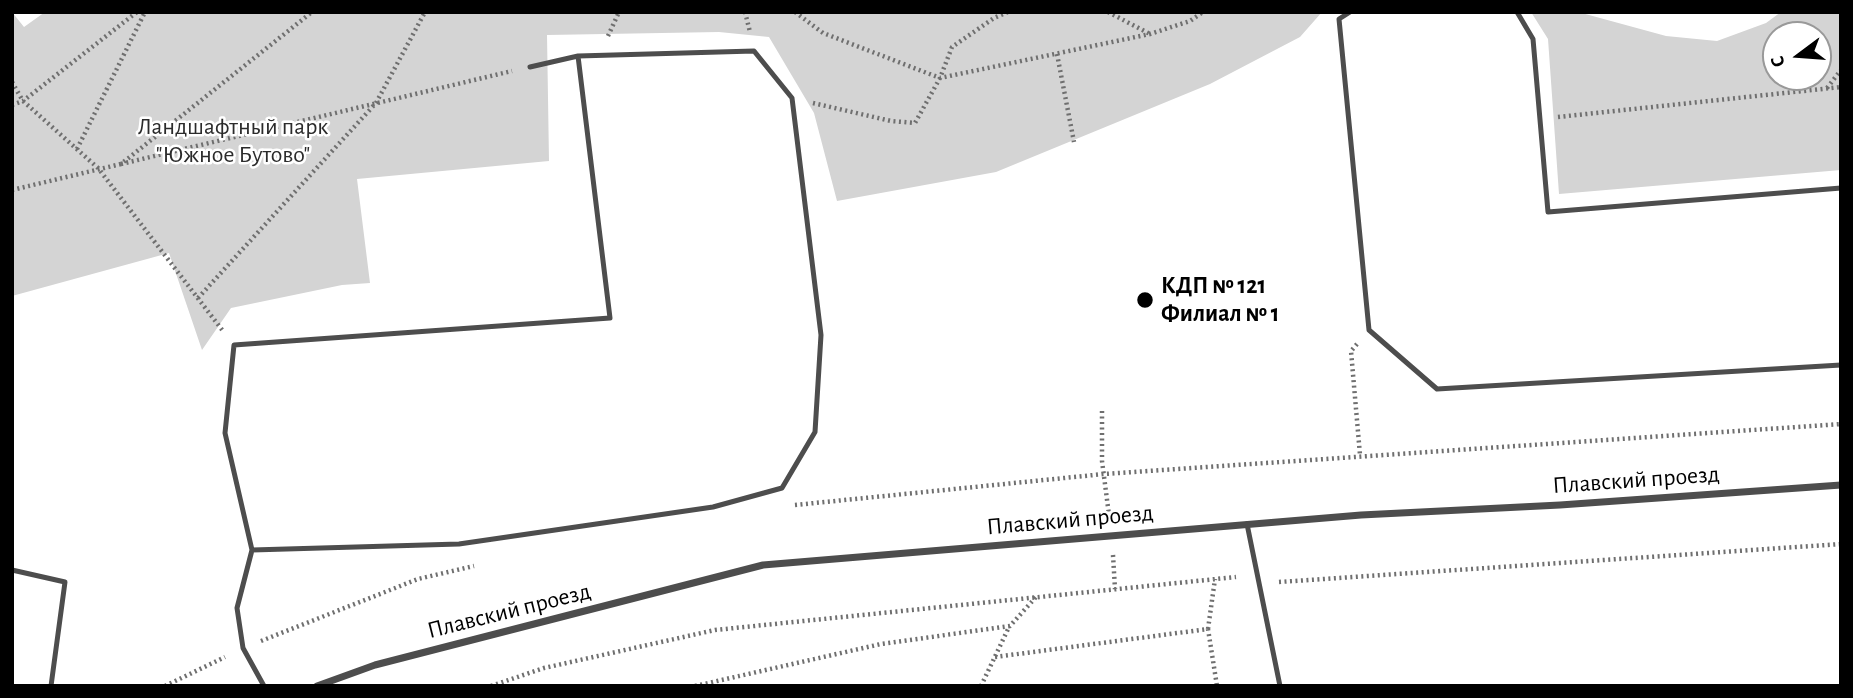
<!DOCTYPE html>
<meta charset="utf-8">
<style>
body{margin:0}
#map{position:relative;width:1853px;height:698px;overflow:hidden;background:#fff;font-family:"Alegreya Sans",sans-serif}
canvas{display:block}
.frame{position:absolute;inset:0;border:14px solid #000;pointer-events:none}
.north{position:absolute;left:1762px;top:21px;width:70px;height:70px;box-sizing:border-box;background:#fff;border:2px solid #999;border-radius:50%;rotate:254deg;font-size:19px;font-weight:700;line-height:28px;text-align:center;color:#000}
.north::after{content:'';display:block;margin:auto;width:24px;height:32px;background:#000;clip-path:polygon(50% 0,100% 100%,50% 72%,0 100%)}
</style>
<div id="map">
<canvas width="1853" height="698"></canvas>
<div class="frame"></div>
<div class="north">С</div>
</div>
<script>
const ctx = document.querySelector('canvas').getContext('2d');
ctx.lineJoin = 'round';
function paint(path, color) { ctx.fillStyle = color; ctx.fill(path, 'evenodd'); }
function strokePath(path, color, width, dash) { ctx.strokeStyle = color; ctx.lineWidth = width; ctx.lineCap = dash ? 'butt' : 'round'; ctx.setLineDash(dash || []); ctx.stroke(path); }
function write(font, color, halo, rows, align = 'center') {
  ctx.font = font + ' "Alegreya Sans",sans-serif'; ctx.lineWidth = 5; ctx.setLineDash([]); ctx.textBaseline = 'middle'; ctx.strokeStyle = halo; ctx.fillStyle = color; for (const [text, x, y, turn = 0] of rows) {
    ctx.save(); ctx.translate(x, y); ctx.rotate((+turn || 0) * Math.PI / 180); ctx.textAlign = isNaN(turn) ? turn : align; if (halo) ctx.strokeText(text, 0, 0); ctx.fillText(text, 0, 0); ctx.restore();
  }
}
const green = new Path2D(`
 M12 12 24 27 45 12H1322L1300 37 1210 84 996 172 837 201 814 113 769 37 719 32 547 35 549 161 357 179 370 283 342 285 231 308 202 350 169 253 12 296Z
 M1531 12H1578L1666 36 1717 41 1766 23 1781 12H1841V170L1559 194 1548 39ZM1776 35H1818V77H1776Z`);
const path = new Path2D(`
 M745 12 750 32
 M795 12 823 33 940 78 1150 34 1190 21 1203 12
 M1108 12 1150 34
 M608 36 619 12
 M1057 54 1074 142
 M12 82 23 101 98 168 223 331
 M1827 88 1841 70
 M813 103 891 121 915 123 940 78 952 47 994 18 1008 12
 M12 105 23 101 137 12
 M1558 117 1841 87
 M77 149 145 12
 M121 164 512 71
 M12 190 121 164 312 12
 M198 298 376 103 425 12
 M1357 344 1351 351 1360 455
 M1102 411V461L1109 515
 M795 505 1104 474 1841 424
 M1113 555 1115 589
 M1279 582 1841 544
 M1208 629 1215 579
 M261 641 418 579 474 566
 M995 657 1208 629 1217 686
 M165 686 225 657
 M491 686 544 668 715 630 1236 577
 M695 686 881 644 1010 626 1036 597
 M981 686 1009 627`);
const lane = new Path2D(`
 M1350 12 1339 19 1369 330 1437 389 1841 365
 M1517 12 1533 39 1548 212 1841 188
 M530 67 578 56
 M1247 524 1280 686
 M252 550 459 544 713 507 782 488 815 432 821 335 792 98 754 51 578 56 610 318 234 345 225 433 252 550 237 608 243 648 264 686
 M12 570 65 582 51 686`);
const street = new Path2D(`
 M317 686 375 665 763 565 1361 515 1560 505 1841 485`);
const markers = [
 [1145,300,9,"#000"]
];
const parkNames = [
 ["Ландшафтный парк",233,127],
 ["\"Южное Бутово\"",233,155]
];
const poiNames = [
 ["КДП № 121",1161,286],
 ["Филиал № 1",1161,314]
];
const streetNames = [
 ["Плавский проезд",1636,480,-4],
 ["Плавский проезд",1070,520,-5],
 ["Плавский проезд",509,611,-14]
];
paint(green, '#d4d4d4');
strokePath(path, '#6f6f6f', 4.5, [2, 3.5]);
strokePath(lane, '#4d4d4d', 5);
strokePath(street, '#4d4d4d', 7);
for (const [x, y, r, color] of markers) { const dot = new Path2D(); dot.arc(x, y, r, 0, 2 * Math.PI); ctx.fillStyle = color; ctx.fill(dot); strokePath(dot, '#fff', 2.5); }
write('24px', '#2b2b2b', '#fff', parkNames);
write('bold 24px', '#000', '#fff', poiNames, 'left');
write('24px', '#000', '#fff', streetNames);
</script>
